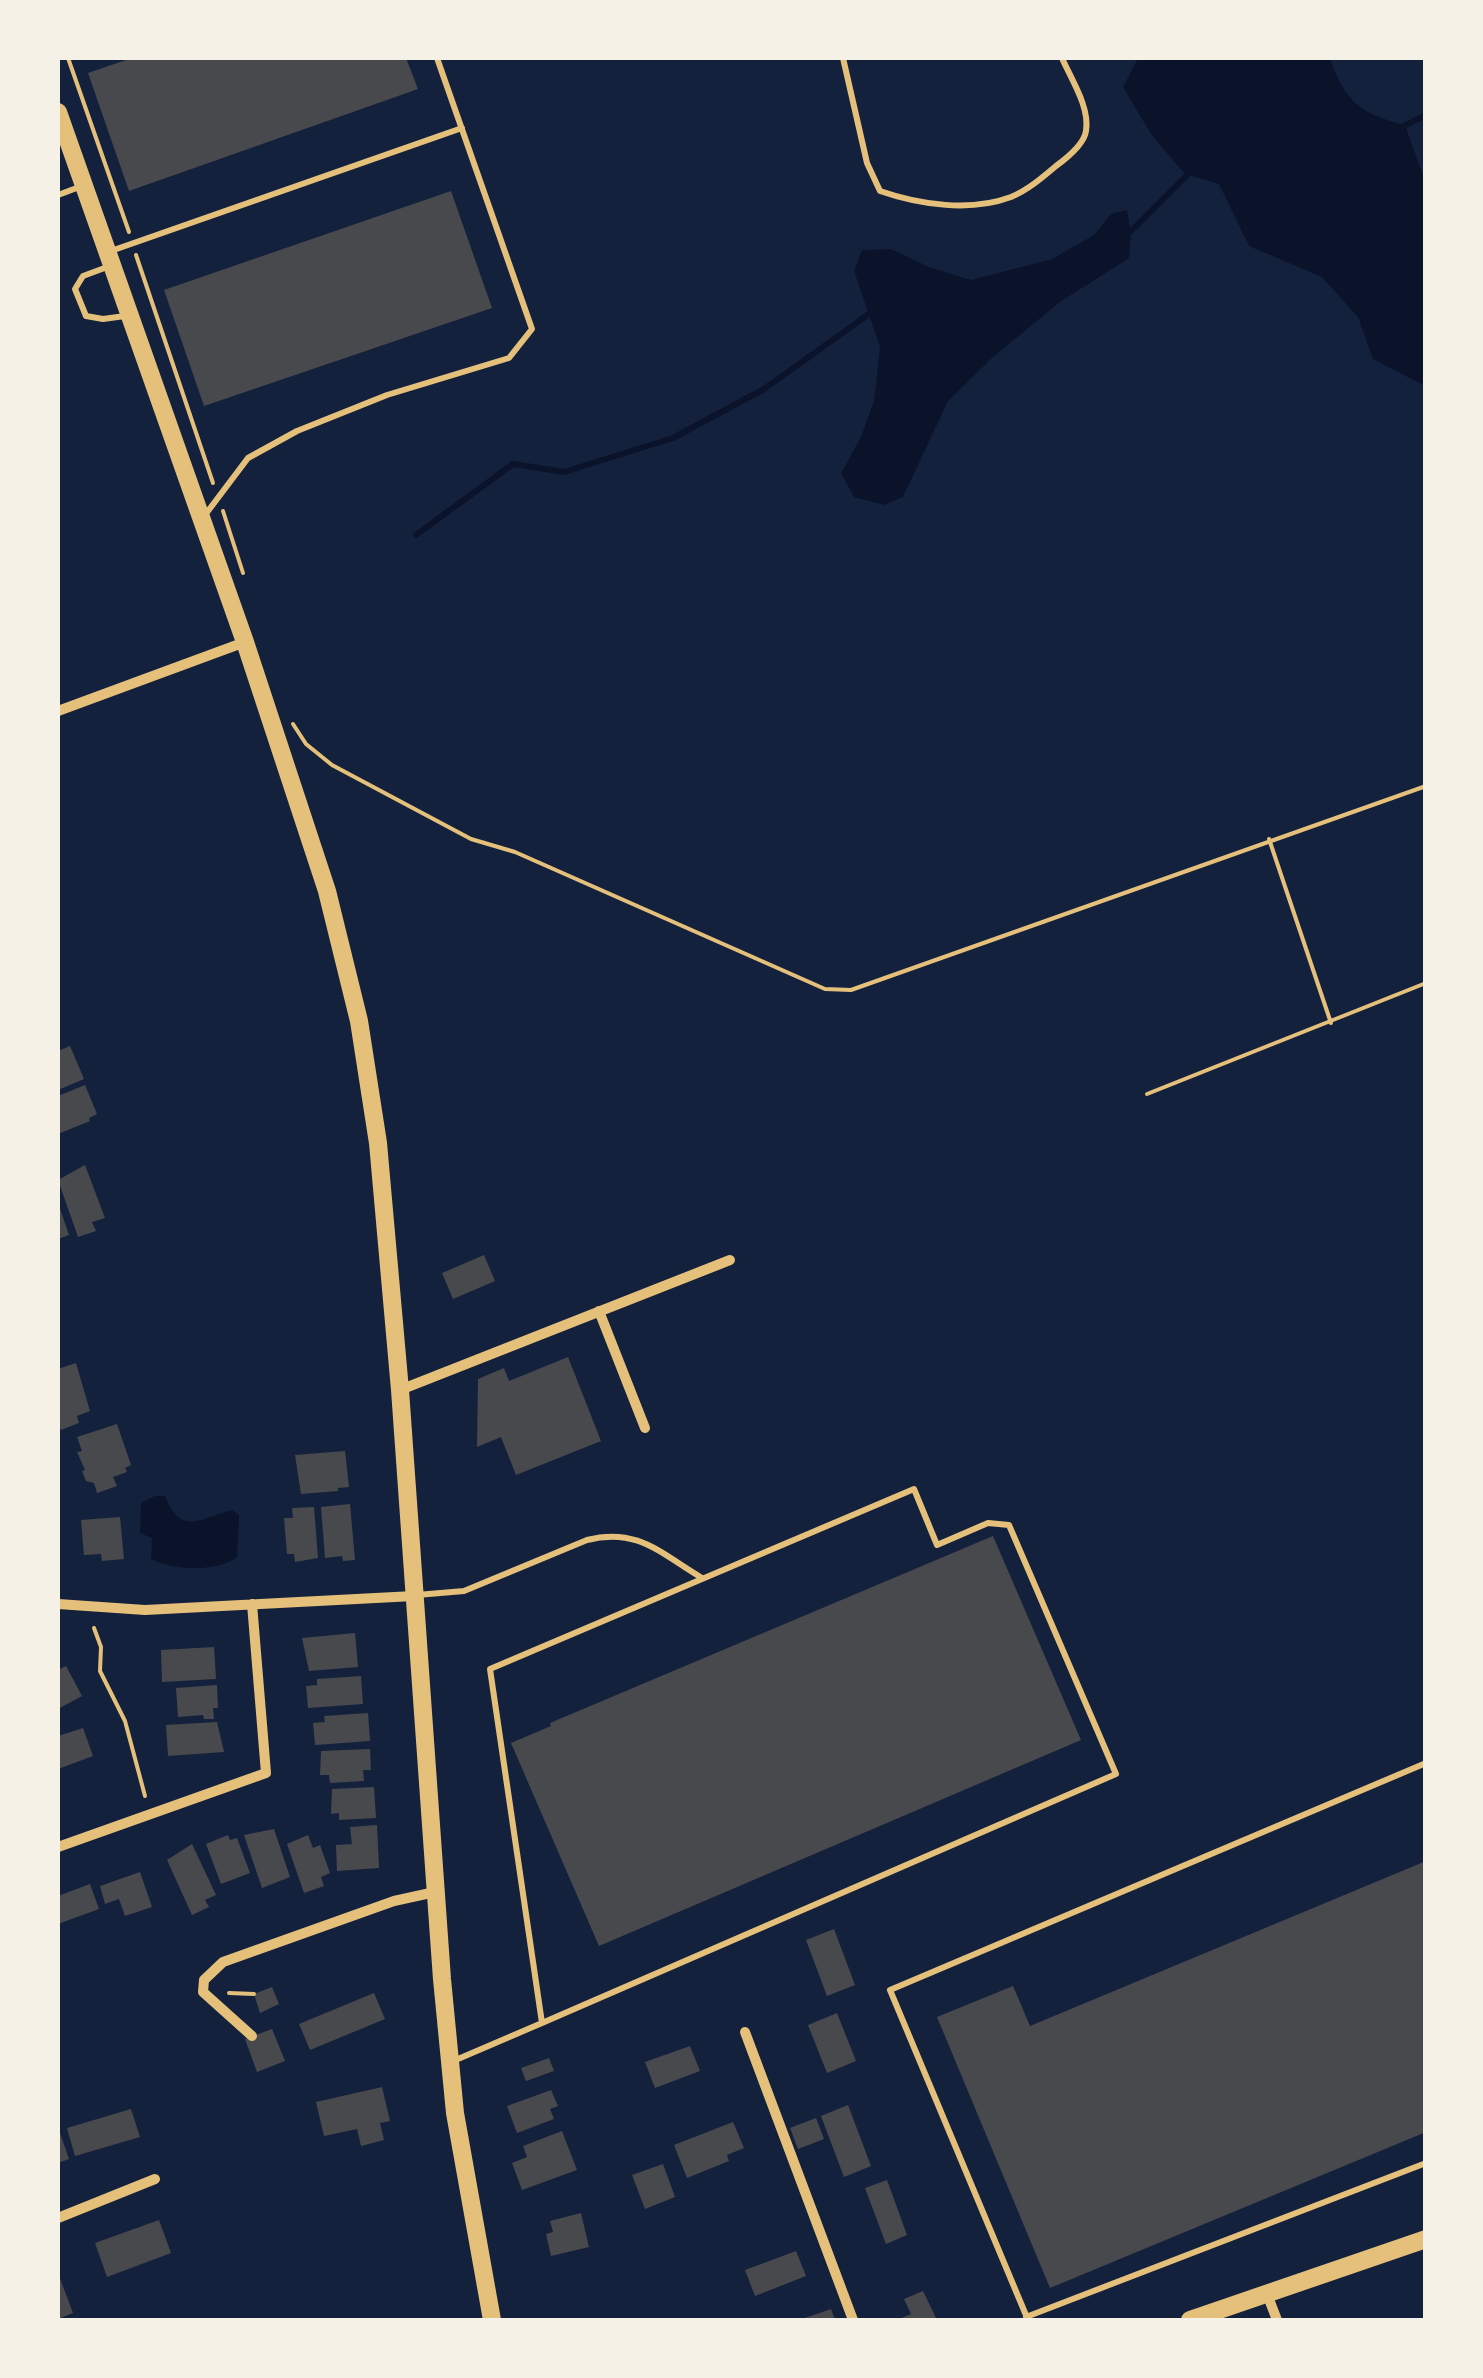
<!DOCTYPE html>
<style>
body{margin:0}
#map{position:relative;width:1483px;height:2378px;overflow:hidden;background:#14213d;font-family:"Playfair Display",serif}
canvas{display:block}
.frame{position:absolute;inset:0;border:60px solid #f6f1e7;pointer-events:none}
</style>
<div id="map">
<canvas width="1483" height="2378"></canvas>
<div class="frame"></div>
</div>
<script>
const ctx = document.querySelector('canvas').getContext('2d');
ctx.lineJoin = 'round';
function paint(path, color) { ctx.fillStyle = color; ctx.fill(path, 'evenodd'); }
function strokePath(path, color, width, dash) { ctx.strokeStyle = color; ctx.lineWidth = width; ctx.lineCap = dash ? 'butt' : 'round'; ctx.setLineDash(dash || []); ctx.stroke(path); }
const water = new Path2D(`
 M1138 58H1330C1345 102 1361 114 1405 125L1425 181V386L1373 359 1358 317 1322 277 1249 246 1219 184 1185 174 1151 134 1123 87Z
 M1127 210 1131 234 1129 258 1060 302 992 358 948 401 903 497 884 505 854 497 841 473 861 437 874 401 880 347 854 271 862 250 891 249 929 267 971 280 1052 259 1094 235 1111 214Z
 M155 1496H165C181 1537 200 1518 232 1510L239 1515 237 1557C216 1573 173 1570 151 1559L152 1538 140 1533 141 1503Z`);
const stream = new Path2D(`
 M1400 128 1426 115
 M1124 238 1189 173
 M416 535 513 464 564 472 673 438 764 389 869 314 874 315`);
const building = new Path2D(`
 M132 58H406L418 89 129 191 88 73Z
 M451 191 492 308 204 406 164 290Z
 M70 1046 84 1079 58 1090V1051Z
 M85 1085 97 1114 89 1118 90 1121 58 1134V1096Z
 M85 1165 105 1218 92 1222 96 1231 78 1237 58 1180Z
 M58 1203 69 1235 58 1239Z
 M484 1255 495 1281 453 1299 442 1273Z
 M568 1357 601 1441 516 1475 501 1437 477 1447 478 1379 504 1368 509 1381Z
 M76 1363 90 1411 77 1416 79 1423 61 1430 58 1421V1369Z
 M117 1424 131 1465 125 1468 127 1472 113 1477 117 1486 97 1493 94 1483 86 1481 82 1471 85 1470 77 1452 82 1451 77 1437Z
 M345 1451 349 1487 338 1488V1491L301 1494 295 1455Z
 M350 1504 355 1560 343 1561 342 1556 325 1558 321 1507Z
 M314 1507 318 1558 295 1562 294 1554H287L284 1518H293L292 1508Z
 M120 1517 124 1559 102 1561 101 1554 84 1555 81 1520Z
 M993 1536 1081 1740 599 1946 511 1743 551 1726 550 1723Z
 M355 1633 358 1667 309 1671 302 1638Z
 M214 1647 216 1679 162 1682 161 1650Z
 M66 1666 82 1696 58 1709V1670Z
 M361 1676 363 1704 308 1708 306 1686 317 1685V1679Z
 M217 1685 218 1708H213L214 1719H204L203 1715 178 1717 176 1688Z
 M368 1713 370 1741 315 1745 313 1723 325 1722 324 1716Z
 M217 1722 224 1752 168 1756 166 1725Z
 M83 1728 93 1756 58 1769V1736Z
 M370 1749 371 1770H363L364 1781 330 1783 329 1775H320L321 1751Z
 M374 1787 376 1818 339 1820V1813L331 1814 332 1789Z
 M377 1825 379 1868 337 1871 336 1845 352 1844 350 1827Z
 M274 1829 290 1877 262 1888 244 1835Z
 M228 1835 230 1840 237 1838 250 1873 221 1884 206 1844Z
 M308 1835 313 1848 320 1845 330 1873 321 1877 324 1886 304 1893 287 1844Z
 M192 1844 216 1895 205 1900 209 1907 192 1915 167 1860Z
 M1426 1861V2132L1050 2288 937 2017 1013 1986 1030 2026Z
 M140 1872 152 1907 125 1916 119 1899 105 1904 100 1886Z
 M90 1884 99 1909 58 1924V1896Z
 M834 1929 855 1985 827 1996 806 1940Z
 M272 1987 279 2004 260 2013 254 1994Z
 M374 1993 385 2019 310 2050 299 2024Z
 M837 2013 856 2061 827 2073 808 2025Z
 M272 2029 285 2061 257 2072 245 2039Z
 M690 2046 700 2071 655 2088 645 2062Z
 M549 2058 554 2071 526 2081 521 2068Z
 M382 2087 390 2121 380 2123 384 2140 361 2146 357 2129 324 2136 316 2102Z
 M551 2090 558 2106 550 2109 554 2119 517 2133 507 2106Z
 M848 2105 871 2166 844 2177 821 2116Z
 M131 2109 140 2137 75 2156 67 2128Z
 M816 2118 824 2139 798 2149 790 2128Z
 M733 2122 744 2148 727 2155 729 2161 687 2178 674 2145Z
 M58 2127 69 2159 58 2163Z
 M562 2131 577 2170 522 2190 512 2163 527 2157 523 2146Z
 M663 2164 675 2197 645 2209 632 2175Z
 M887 2180 907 2235 886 2244 865 2188Z
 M581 2213 589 2247 551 2256 546 2234 553 2232 550 2221Z
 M159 2220 171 2253 107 2277 95 2243Z
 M796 2251 806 2276 755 2296 745 2270Z
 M58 2273 73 2313 58 2319Z
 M923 2291 937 2320H897L911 2314 904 2299Z
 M831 2309 835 2320H799Z`);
const path = new Path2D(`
 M68 58 129 232
 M136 255 213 483
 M223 511 243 573
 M293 724 306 744 332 765 471 839 515 852 825 989 851 990 1426 786
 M1269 839 1331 1023
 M1147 1094 1426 983
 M94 1628 101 1647 100 1671 125 1721 145 1796
 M229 1993 254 1994`);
const service = new Path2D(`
 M843 58 867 163 880 191C920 205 971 212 1011 197 1028 190 1043 177 1056 166 1067 158 1084 144 1086 131 1090 107 1071 79 1062 58
 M58 195 82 186
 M108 252 462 128
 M110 266 83 276 75 289 86 316 103 319 125 316
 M205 515 248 458 297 431 387 395 509 358 532 329 437 58
 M417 1595 464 1591 587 1540C637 1527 660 1553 702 1578
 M451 2062 542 2023 1116 1774 1009 1525 988 1523 937 1545 914 1489 490 1669 542 2023
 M1026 2317 1426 2163
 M1028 2320 890 1990 1426 1763`);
const minor = new Path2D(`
 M58 711 245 642
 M599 1311 645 1428
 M400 1390 730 1260
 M58 1604 145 1610 414 1596
 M58 1847 266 1773 252 1604
 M745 2032 853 2320
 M252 2036 203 1992 204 1980 223 1962 394 1901 435 1892
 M58 2218 155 2179
 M1267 2294 1277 2320`);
const secondary = new Path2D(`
 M58 112 245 642 327 891 359 1021 378 1143 400 1390 442 1979 455 2113 492 2320
 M1190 2320 1426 2239`);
paint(water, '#0b132b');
strokePath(stream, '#0b132b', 6);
paint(building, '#48494c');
strokePath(path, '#e5c07b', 4);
strokePath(service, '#e5c07b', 6);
strokePath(minor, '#e5c07b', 10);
strokePath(secondary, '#e5c07b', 18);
</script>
